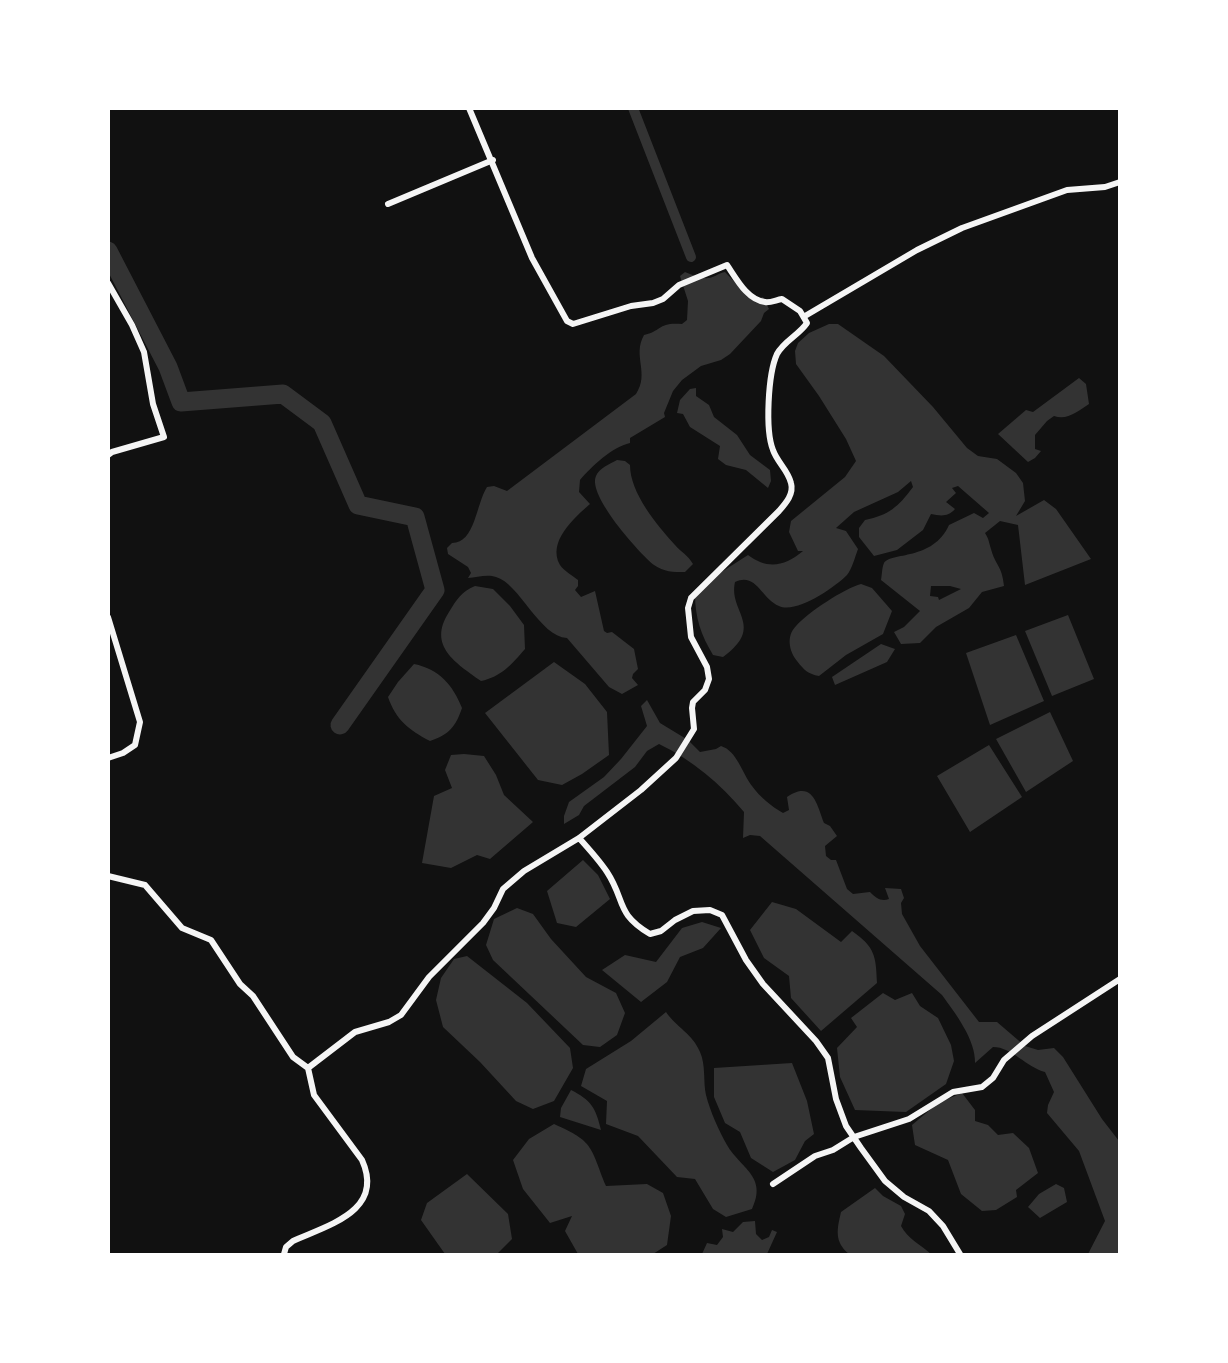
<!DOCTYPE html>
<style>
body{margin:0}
#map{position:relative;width:1228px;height:1363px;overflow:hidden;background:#111;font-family:Lato,sans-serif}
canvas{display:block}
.frame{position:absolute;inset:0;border:110px solid #fff;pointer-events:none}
</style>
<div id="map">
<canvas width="1228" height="1363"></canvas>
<div class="frame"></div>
</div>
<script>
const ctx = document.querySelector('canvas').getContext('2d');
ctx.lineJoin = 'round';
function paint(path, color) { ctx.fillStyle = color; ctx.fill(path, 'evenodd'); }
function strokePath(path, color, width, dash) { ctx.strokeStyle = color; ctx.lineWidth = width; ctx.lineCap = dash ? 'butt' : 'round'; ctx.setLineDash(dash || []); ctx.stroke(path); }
const water = new Path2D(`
 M685 272C692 275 701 279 709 278 715 277 719 273 725 272L752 300 763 297 769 309 764 313 761 321 730 354 721 360 701 366 682 380 673 391 664 413 665 417 630 438V443C612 447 592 466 580 480L579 492 590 504C574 518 547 542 560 565 564 571 573 576 578 580V586L575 590 581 597 595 591 604 631 607 633 612 632 634 649 638 669 633 674 632 678 638 685 622 694 609 687 567 638C540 637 519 583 496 577 488 574 477 577 468 578L471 573 468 567 448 554 447 548 452 543C475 543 476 504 487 487L494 486 507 491 636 394C650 373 632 356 644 335 662 331 658 322 682 324L687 320 688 301 680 276Z
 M829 324H838L884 356 933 407 967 448 978 456 997 459 1016 473 1023 483 1025 501 1016 516 1044 500 1056 509 1091 559 1025 585 1018 525 1000 521 985 533C989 539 989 543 991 549 995 565 1002 565 1004 586L982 592 969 608 936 627 920 643 901 644 894 632 904 627 920 611 881 580C882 575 882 567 884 563 890 552 933 561 949 525L974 513 983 518 989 513 958 486 952 488 956 493 946 502 955 509C948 517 941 516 931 514L923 530 897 550 874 556 859 537V528L865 520C889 515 898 507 913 487L911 481 898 492 854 512 836 528 846 531 858 549C855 557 852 569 847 575 834 588 796 614 779 606 761 599 757 572 735 582 728 612 766 626 723 657L713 655C701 635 695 618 695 594L706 582 748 555C768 570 785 566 803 551H798L789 532 791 521 845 477 856 461 846 439 819 396 796 364 795 351 798 343 809 333ZM931 586H950L961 589 939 600 938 597 930 596Z
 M1079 378 1086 384 1089 404C1078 411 1067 421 1054 416L1047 421 1035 435V449L1041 451 1035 458 1028 462 998 434 1026 410 1033 412Z
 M696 388V396L709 405 714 417 737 435 750 455 770 470 771 481 768 488 746 470 726 465 718 459 720 446 690 427 683 414 677 413 680 400 690 389Z
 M617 460 625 461 630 465C630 493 657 525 675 545 681 552 688 555 693 564L685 572C673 572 664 572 654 565 639 553 587 495 596 476 599 468 610 464 617 460Z
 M861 584 872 588 892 611 883 634 846 655 819 676C808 674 804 670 797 661 789 651 786 636 796 626 807 613 845 588 861 584Z
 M475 586 493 589 510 606 524 625 525 649C512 664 501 677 481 681 456 663 427 646 449 612 457 599 461 592 475 586Z
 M1068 615 1094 679 1052 696 1025 631Z
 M1016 635 1044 701 990 725 966 653Z
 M881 644 895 649 887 662 835 685 832 677Z
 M554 662 585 684 607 712 609 755 582 774 562 785 538 780 485 713Z
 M414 664C439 669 453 685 462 708 456 726 449 735 430 741 409 730 396 720 388 697L398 682Z
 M647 700 660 723 688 740 700 752 716 749 721 746C737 751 742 773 752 786 760 797 771 806 783 813L789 810 787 797C813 779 817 805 824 823L830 826 837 836 825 846 826 856 831 860H836L847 889 853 894 870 892C876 898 881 902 889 899L885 888 901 889 904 898 901 903 902 914 920 946 979 1022H997L1025 1046 1038 1050 1054 1048 1063 1057 1102 1119 1119 1141V1254H1088L1105 1221 1079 1151 1047 1113 1048 1105 1054 1092 1045 1072C1026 1067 1012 1047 993 1047L975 1063C976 1040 955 1013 942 995L760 836 750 835 743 838 744 812C720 783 692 760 659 744L647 751 635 767 584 806 579 815 564 824V816L569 802 604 777 621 759 647 726 641 706Z
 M1050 712 1073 761 1026 792 996 739Z
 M989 745 1022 797 970 832 937 776Z
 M464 754 484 756 496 775 504 795 533 822 490 859 477 855 451 868 422 863 434 796 452 788 445 770 451 755Z
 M583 860 598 875 610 899 576 927 557 923 547 891Z
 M772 902 796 909 841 942 852 931C875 947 876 956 877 983L821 1031 791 998 789 976 764 958 750 930Z
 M517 908 533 914 551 939 586 977 616 993 625 1013 617 1035 600 1047 583 1045 493 960 486 945 494 919Z
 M702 922 721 928 703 948 680 957 667 982 641 1002 602 970 625 955 656 962 682 928Z
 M467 956 527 1003 570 1048 573 1068 554 1101 533 1109 516 1101 480 1062 443 1027 436 1000 441 978 454 959Z
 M883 993 895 1000 912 993 920 1006 938 1018 951 1045 954 1061 946 1084 906 1112 855 1110 840 1077 837 1048 857 1027 851 1018Z
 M666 1012C677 1028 692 1033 700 1052 706 1065 703 1082 706 1095 710 1111 719 1131 727 1145 740 1168 768 1176 752 1209L726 1217 713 1209 695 1179 677 1177 638 1136 606 1124 607 1101 581 1086 586 1069 631 1041Z
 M792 1063 807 1101 814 1134 805 1141 795 1160 773 1172 751 1158 740 1132 725 1123 714 1097V1068Z
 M571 1090C591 1100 596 1108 601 1130L560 1117 561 1108Z
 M962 1093 975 1110V1121L988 1125 998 1135 1013 1133 1029 1148 1038 1173 1016 1190 1017 1197 996 1210 982 1211 961 1194 948 1160 915 1145 912 1125 938 1103Z
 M554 1124C595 1142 590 1147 606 1186L647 1184 663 1193 671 1216 667 1245 653 1254H578L565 1231 572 1216 550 1223 523 1189 513 1160 529 1139Z
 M467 1174 508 1214 512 1239 497 1254H445L421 1220 427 1203Z
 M1056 1184 1064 1188 1067 1202 1040 1218 1028 1207 1039 1194Z
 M875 1188 883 1196 901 1206 905 1214 901 1226C908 1239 920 1244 931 1254H849C834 1242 837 1229 841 1212Z
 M755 1221 756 1234 762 1240 769 1237 772 1230 777 1232 767 1254H702L707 1243 717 1245 723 1237 722 1229 733 1232 743 1222Z`);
const canal = new Path2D(`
 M633 108 691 257`);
const river = new Path2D(`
 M108 251 168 367 181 402 283 394 322 423 358 505 415 517 435 590 340 725`);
const minor = new Path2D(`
 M388 204 493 160
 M108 283 132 325 144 352 153 404 164 437 112 452 108 455
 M805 316 917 250 962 228 1067 190 1105 187 1120 182
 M108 617 140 722 135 745 123 753 108 758
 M579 838C589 849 599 860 607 872 626 901 615 913 650 934L661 931 675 920 693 911 710 910 722 915 746 960 763 984 816 1041 828 1058 836 1099 846 1126 861 1148 885 1181 904 1197 929 1211 943 1226 960 1254
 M108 876 145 885 182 928 211 940 240 984 253 996 293 1057 308 1068 314 1095 362 1160C385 1211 328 1225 293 1241L286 1247 284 1254
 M308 1068 355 1032 389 1022 401 1015 429 977 483 923 494 908 503 889 524 871 579 838 641 790 676 758 694 729 692 708 693 702 705 690 709 679 707 667 691 637 688 608 691 598 779 511C786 503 794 494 791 483 788 470 777 462 773 450 765 430 768 374 777 354 784 341 799 335 807 323L800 311 782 299C776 300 770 303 765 302 747 300 736 278 727 265L679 285 663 299 653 303 631 306 573 324 567 321 532 258 469 108
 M773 1184 815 1156 833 1150 854 1137 909 1119 953 1092 982 1087 993 1078 1004 1060 1032 1036 1120 979`);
paint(water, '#333');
strokePath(canal, '#333', 10);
strokePath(river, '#333', 19);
strokePath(minor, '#f5f5f5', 6);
</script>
